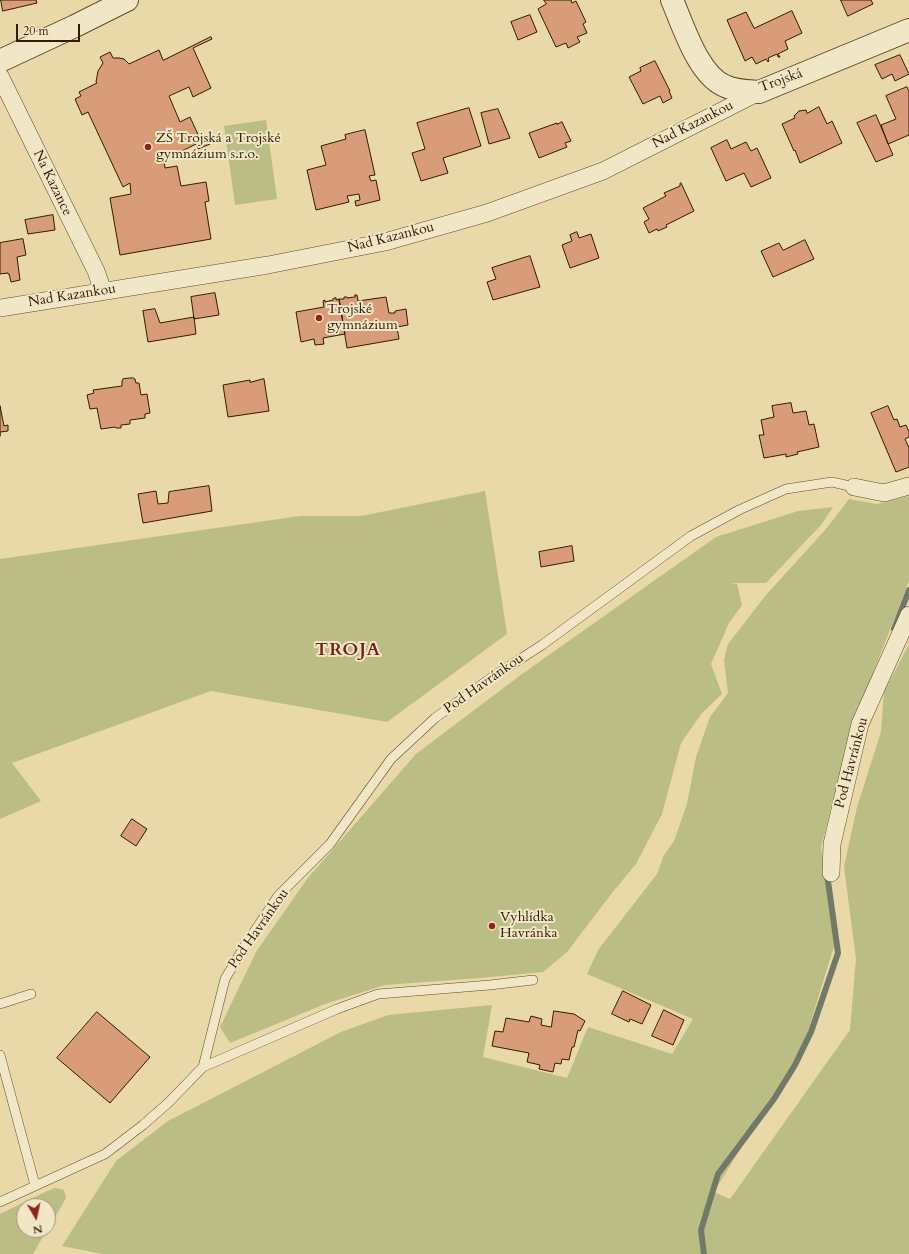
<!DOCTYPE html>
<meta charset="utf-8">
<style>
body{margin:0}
#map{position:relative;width:909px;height:1254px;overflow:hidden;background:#e9d8a8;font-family:Cardo,serif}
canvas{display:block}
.north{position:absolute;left:16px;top:1198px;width:40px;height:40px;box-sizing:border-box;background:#f1e6c6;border:1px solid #a59477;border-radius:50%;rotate:171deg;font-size:11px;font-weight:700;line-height:16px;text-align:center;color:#341a00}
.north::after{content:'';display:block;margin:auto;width:14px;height:18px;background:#8f2418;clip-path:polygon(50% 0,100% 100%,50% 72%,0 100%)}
.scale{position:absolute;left:16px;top:24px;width:64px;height:18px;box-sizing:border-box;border:2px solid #341a00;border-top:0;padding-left:5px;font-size:12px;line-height:14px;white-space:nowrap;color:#341a00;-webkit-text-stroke:3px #f1e6c6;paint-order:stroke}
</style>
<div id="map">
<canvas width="909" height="1254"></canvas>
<div class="north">N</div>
<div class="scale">20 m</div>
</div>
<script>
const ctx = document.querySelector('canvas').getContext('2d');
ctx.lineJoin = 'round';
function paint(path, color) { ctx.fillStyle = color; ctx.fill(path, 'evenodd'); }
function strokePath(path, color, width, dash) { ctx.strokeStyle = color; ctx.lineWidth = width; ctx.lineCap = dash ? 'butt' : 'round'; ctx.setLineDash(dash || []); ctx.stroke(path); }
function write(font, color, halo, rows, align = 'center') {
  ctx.font = font + ' Cardo,serif'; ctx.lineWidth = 4; ctx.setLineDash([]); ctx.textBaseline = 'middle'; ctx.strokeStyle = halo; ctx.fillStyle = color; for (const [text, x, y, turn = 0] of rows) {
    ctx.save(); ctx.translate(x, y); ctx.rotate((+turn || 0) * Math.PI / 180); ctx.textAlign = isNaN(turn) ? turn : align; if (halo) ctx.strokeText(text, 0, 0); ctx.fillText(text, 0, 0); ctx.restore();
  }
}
const green = new Path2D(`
 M266 120 277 199 235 205 224 126Z
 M485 491 507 634 387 722 211 691 12 763 41 801 0 819V559L300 516H361Z
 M909 496V581L852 727 821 847 834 946 803 1047 714 1192 730 1199 850 1030 856 959 844 867 857 807 881 732 884 692 909 644V1254H103L62 1246 116 1161 168 1121 341 1032 388 1015 492 1005 483 1057 567 1078 588 1027 672 1054 693 1019 587 974 598 950 657 874 664 855 674 841 687 804 696 757 710 717 728 693 724 660 728 644 766 595 826 529 849 499 877 504Z
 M833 507 821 525 766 583H730L737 584 742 605 729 623 711 664 722 694 702 713 681 743 662 814 636 864 612 893 567 952 543 972 480 978 385 985 325 1004 230 1043 220 1027 256 952 307 879 416 754 522 674 716 537 798 511Z
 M55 1188 64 1190 66 1198 48 1229V1206H24V1230H47L33 1254H0V1214L43 1193Z`);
const stream = new Path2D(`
 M894 629 909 590
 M704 1254 701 1230 718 1174 774 1099 795 1065 811 1032 838 953 827 874`);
const building = new Path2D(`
 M1 0H36L37 3 3 11Z
 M544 0H571L572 3 576 1 586 22 583 24 587 33 577 37 580 42 568 48 566 43 556 47 538 9 546 4Z
 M841 0H871L873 4 848 16Z
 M792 11 802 33 785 41 788 49 778 54 780 57H778L777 54 768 58 769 61 768 62 766 59 756 64 752 57 745 61 727 20 746 12 754 28Z
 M530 15 537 32 518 40 511 22Z
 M211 37 212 39 193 48 211 88 193 97 189 87 169 96 180 122 190 117 201 141 207 138 210 144 198 149 196 144 164 160 165 168 177 166 181 186 206 182 209 201 205 202 211 239 120 255 110 198 131 194 130 183 123 187 88 112 82 115 75 99 81 96 79 92 97 83 96 82 98 71 103 63 100 57 110 52 113 58H119L124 59 129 64 159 50 163 60Z
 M900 55 909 74 895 81 892 74 882 79 875 65Z
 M655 61 670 91H669L672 98 663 103 660 96 643 104 629 77 641 71 640 68Z
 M907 87 909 91V135L888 144 881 125 896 119 886 96Z
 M819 107 827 124 832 121 842 143 800 163 795 150 794 151 782 124 795 118 794 116 799 111 806 110 807 113Z
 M469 108 481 146 443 158 448 173 421 181 412 153 425 149 417 123Z
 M498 109 510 138 489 144 481 113Z
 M876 115 893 155 876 162 857 123Z
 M562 122 571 141 565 143 567 147 539 158 529 133 557 123V124Z
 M365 130 375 175 369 176 371 181 376 180 380 200 356 206 355 201 360 200 359 194 347 196 349 202 316 210 307 170 326 165 321 146 346 139 345 135Z
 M727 140 731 149 746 142 751 151 757 148 771 178 751 187 744 173 726 181 711 148Z
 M681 183 694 211 666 225 667 227 658 231 657 229 649 233 644 222 649 219 643 208 666 196 664 193 680 186V184Z
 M53 215 55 230 28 234 25 220Z
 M577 232 579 238 591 234 599 258 570 268 562 245 572 241 570 235Z
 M23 239 26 255 17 257 20 280 11 282 9 274H8V273L0 274V243Z
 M805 240 814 259 773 277 761 251 779 243 783 250Z
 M530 256 540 287 493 300 487 282 496 279 492 268Z
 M215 293 219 315 194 319 191 297Z
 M355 295H357L358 301 386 297 389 313H395V311L406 309 408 325 397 327 399 339 347 348 339 299H344V297H347V298L355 297Z
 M336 298V300L339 299 345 334 323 338 324 344 315 345 314 339 301 342 296 312 324 307 323 301 325 300V302L333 300V299Z
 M155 309 160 323 194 317 196 334 148 342 143 311Z
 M133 378 135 379 136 383H139L141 395 147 394 150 413 145 414V418L130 420V424L121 425V428H116L115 427 101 429 97 408 90 409 87 395 94 393 93 390 122 386V381L123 379Z
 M264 379 269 411 228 417 223 385 250 380V382Z
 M791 403 793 413 806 411 809 425 814 424 819 447 797 452 798 454 786 457V454L764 458 759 435H764L761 420 774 417 772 406Z
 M0 406 4 426 8 425V431L0 432V436Z
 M888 406 894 420 897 419 900 427 906 425 909 432V437L905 439 909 448V467L896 472 871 413Z
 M209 486 212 511 143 523 138 494 156 491 158 504 168 503 169 492Z
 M572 546 574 561 541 567 539 552Z
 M132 819 147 829 136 846 121 836Z
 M623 991 651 1005 642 1024 630 1019 629 1022 612 1014Z
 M664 1010 684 1020 673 1045 652 1036Z
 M554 1011 574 1014 585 1021 580 1031 578 1030 574 1047H572L569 1060 562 1059 561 1064 555 1063 553 1072 539 1069 540 1065 527 1062 529 1053 492 1046 495 1031 503 1032 506 1018 529 1022 531 1016 542 1019 541 1025 551 1027Z
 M97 1012 150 1057 110 1103 57 1058Z`);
const service = new Path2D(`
 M0 1004 31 994
 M0 1055 35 1185
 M203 1067 225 979 244 947 278 896 330 844 391 759 435 718 491 678 542 645 691 536 739 510 786 489 832 482 854 487
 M0 1202 105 1154 143 1125 168 1103 203 1067 337 1009 378 994 490 985 533 980`);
const minor = new Path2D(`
 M0 76 96 271 103 291
 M0 308 268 265 385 242 487 213 603 171 759 92
 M854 487 884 493 909 486
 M831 873 832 844 860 724 909 615`);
const tertiary = new Path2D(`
 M672 0C683 25 698 75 725 86 735 91 748 91 759 92L909 30
 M0 61 75 26 127 0`);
const markers = [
 [148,147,4,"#8f2418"],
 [319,318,4,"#8f2418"],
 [492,926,4,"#8f2418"]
];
const streetNames = [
 ["Trojská",781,81,-20],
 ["Nad Kazankou",693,125,-27],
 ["Na Kazance",52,183,64],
 ["Nad Kazankou",391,238,-14],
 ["Nad Kazankou",72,296,-9],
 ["Pod Havránkou",484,684,-35],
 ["Pod Havránkou",852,763,-75],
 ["Pod Havránkou",259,929,-55]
];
const poiNames = [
 ["ZŠ Trojská a Trojské",156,139],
 ["gymnázium s.r.o.",156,155],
 ["Trojské",327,310],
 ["gymnázium",327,326],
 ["Vyhlídka",500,918],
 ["Havránka",500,934]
];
const districtNames = [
 ["TROJA",348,651]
];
paint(green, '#babe85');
strokePath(stream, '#717969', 6);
paint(building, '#d89c79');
strokePath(building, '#341a00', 1);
strokePath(service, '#614a2a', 10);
strokePath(minor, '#614a2a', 18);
strokePath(tertiary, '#614a2a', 24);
strokePath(service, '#f1e6c6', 9);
strokePath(minor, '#f1e6c6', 17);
strokePath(tertiary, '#f1e6c6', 22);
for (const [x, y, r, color] of markers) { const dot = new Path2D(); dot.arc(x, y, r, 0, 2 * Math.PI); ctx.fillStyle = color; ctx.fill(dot); strokePath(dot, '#f1e6c6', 1.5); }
write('14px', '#341a00', '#f1e6c6', streetNames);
write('14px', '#341a00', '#f1e6c6', poiNames, 'left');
ctx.letterSpacing = '1px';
write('bold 18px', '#7a1f14', '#f1e6c6', districtNames);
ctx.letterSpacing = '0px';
</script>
